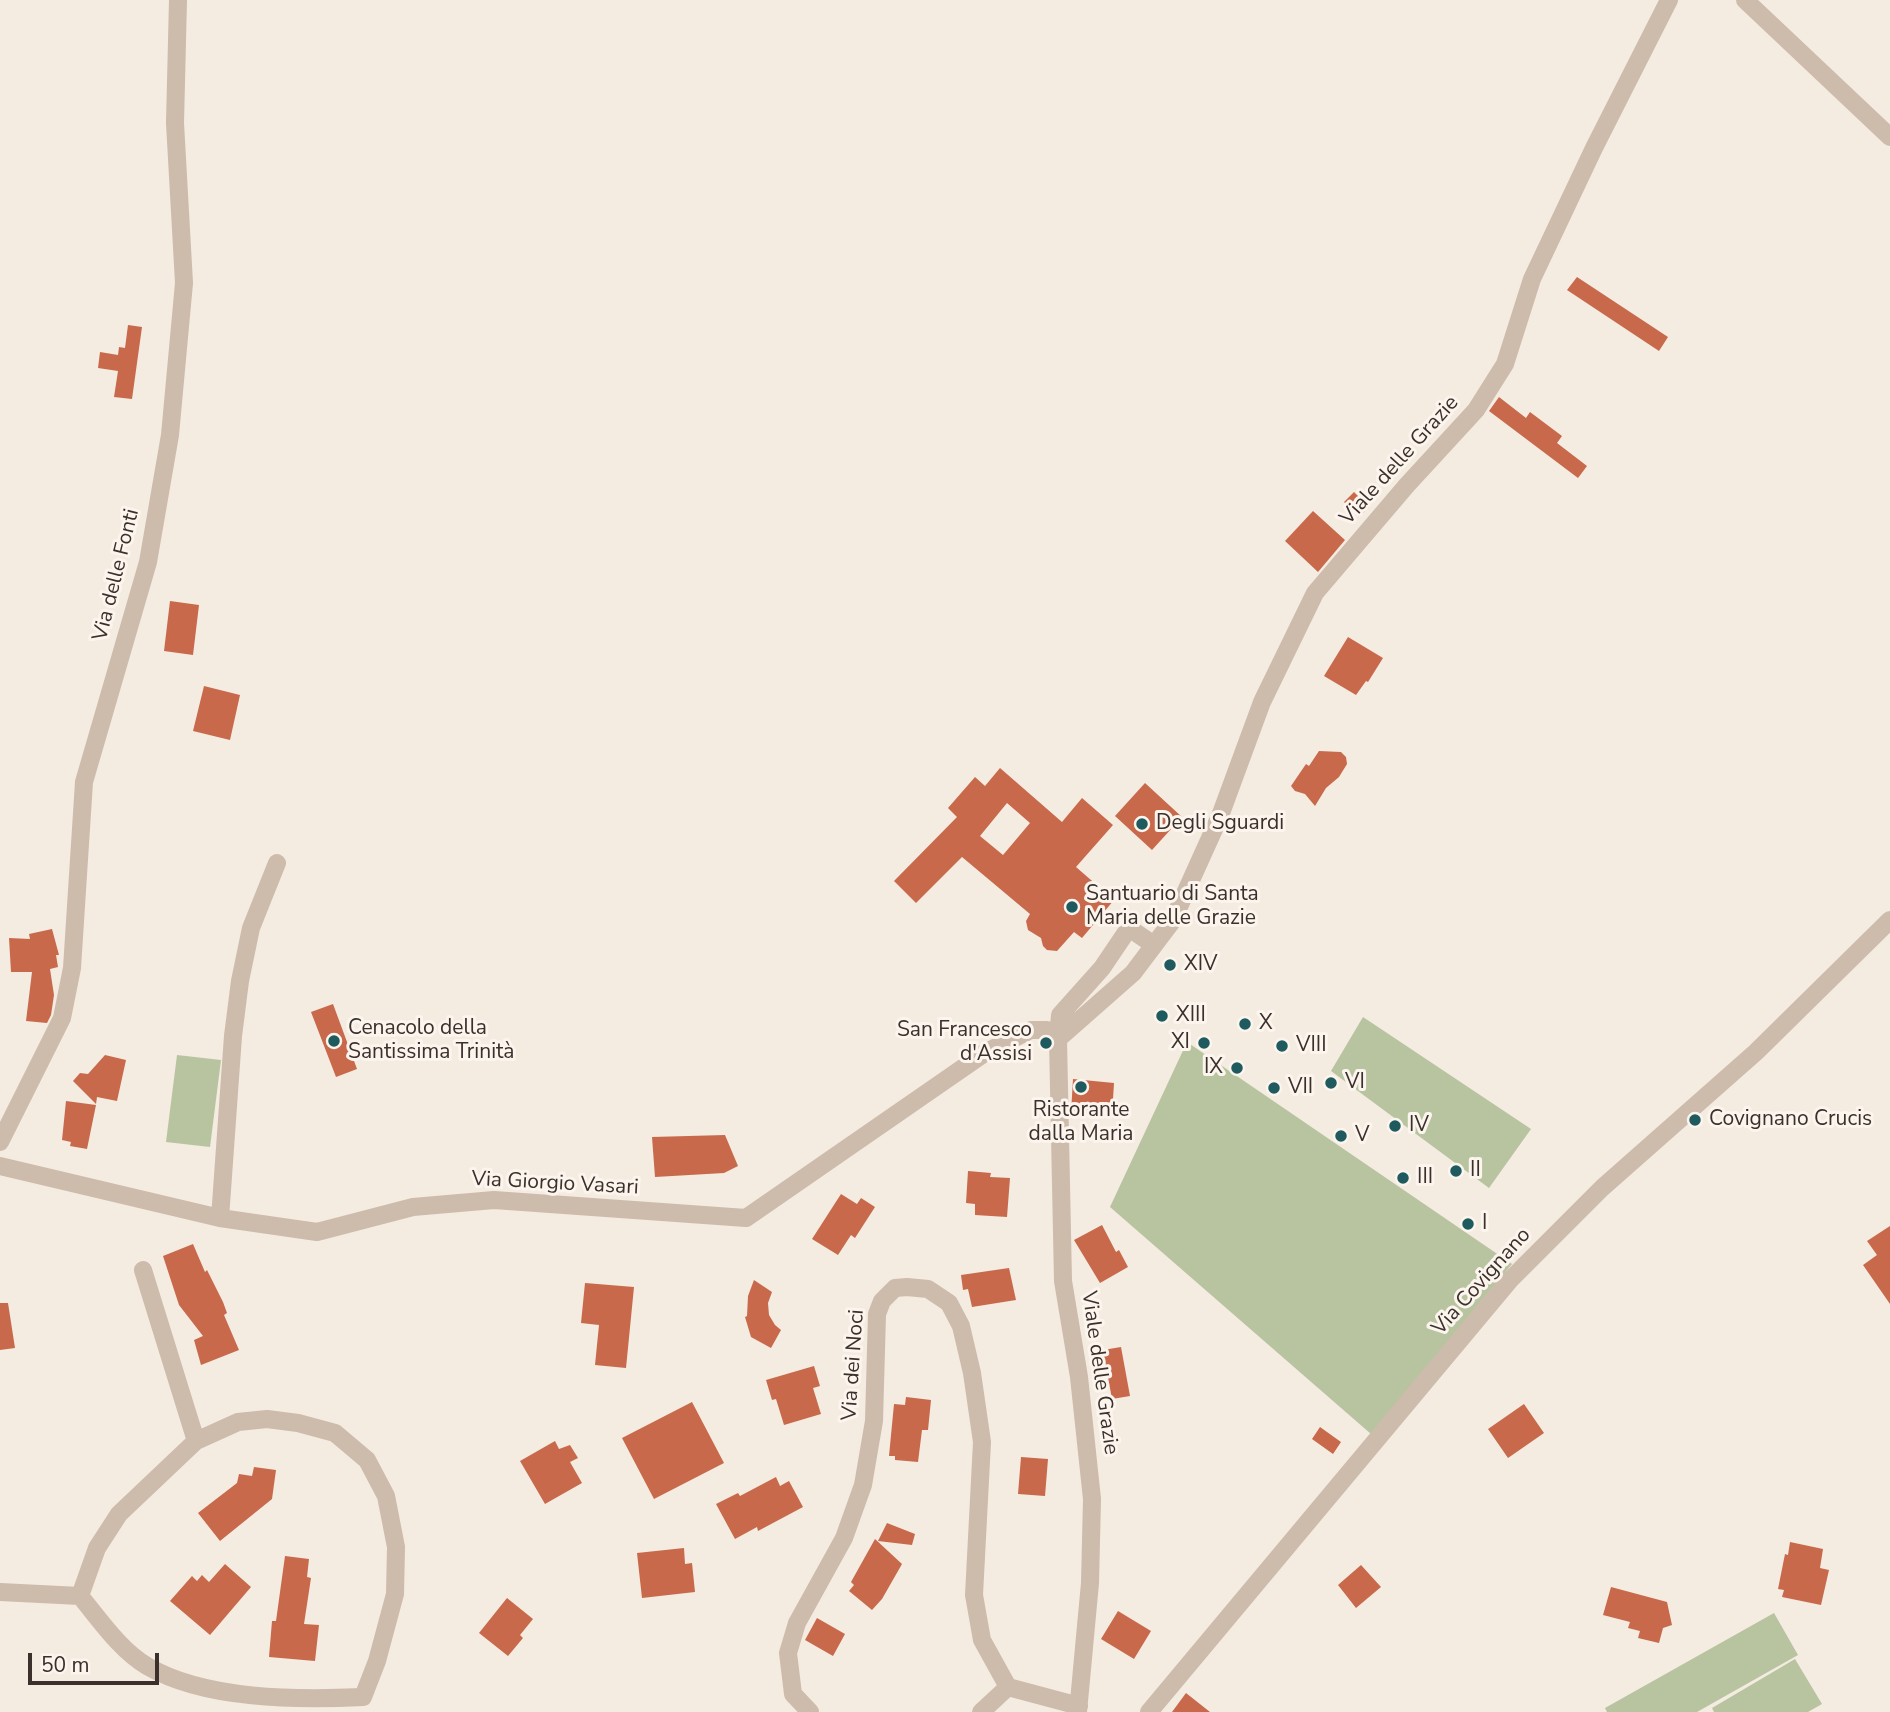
<!DOCTYPE html>
<meta charset="utf-8">
<style>
body{margin:0}
#map{position:relative;width:1890px;height:1712px;overflow:hidden;background:#f4ebe1;font-family:"Nunito Sans",sans-serif}
canvas{display:block}
.scale{position:absolute;left:28px;top:1653px;width:131px;height:32px;box-sizing:border-box;border:4px solid #3b302b;border-top:0;padding-left:9px;font-size:21px;line-height:24px;white-space:nowrap;color:#3b302b;-webkit-text-stroke:5px #fbf5ee;paint-order:stroke}
</style>
<div id="map">
<canvas width="1890" height="1712"></canvas>
<div class="scale">50 m</div>
</div>
<script>
const ctx = document.querySelector('canvas').getContext('2d');
ctx.lineJoin = 'round';
function paint(path, color) { ctx.fillStyle = color; ctx.fill(path, 'evenodd'); }
function strokePath(path, color, width, dash) { ctx.strokeStyle = color; ctx.lineWidth = width; ctx.lineCap = dash ? 'butt' : 'round'; ctx.setLineDash(dash || []); ctx.stroke(path); }
function write(font, color, halo, rows, align = 'center') {
  ctx.font = font + ' "Nunito Sans",sans-serif'; ctx.lineWidth = 6; ctx.setLineDash([]); ctx.textBaseline = 'middle'; ctx.strokeStyle = halo; ctx.fillStyle = color; for (const [text, x, y, turn = 0] of rows) {
    ctx.save(); ctx.translate(x, y); ctx.rotate((+turn || 0) * Math.PI / 180); ctx.textAlign = isNaN(turn) ? turn : align; if (halo) ctx.strokeText(text, 0, 0); ctx.fillText(text, 0, 0); ctx.restore();
  }
}
const green = new Path2D(`
 M1363 1017 1531 1129 1489 1188 1331 1071Z
 M1187 1042 1512 1264 1371 1434 1110 1207Z
 M177 1055 221 1060 210 1147 166 1142Z
 M1774 1613 1798 1655 1697 1712H1607L1605 1708Z
 M1795 1659 1822 1704 1808 1712H1714L1712 1708Z`);
const building = new Path2D(`
 M1577 277 1668 337 1659 351 1567 290Z
 M128 325 142 327 132 399 114 397 118 371 98 368 100 352 118 355 119 347 125 348Z
 M1499 397 1526 418 1530 412 1562 436 1557 443 1587 466 1578 478 1489 411Z
 M1354 492 1369 507 1359 517 1344 502Z
 M1313 511 1345 540 1318 572 1285 541Z
 M170 601 199 605 193 655 164 651Z
 M1348 637 1383 658 1368 682 1366 681 1356 695 1324 676Z
 M204 686 240 695 230 740 193 731Z
 M1319 751 1341 752 1346 757 1347 764 1339 777 1326 788 1315 806 1305 794 1295 791 1291 786 1306 764 1309 766Z
 M1000 768 1062 822 1082 798 1113 825 1076 867 1114 900 1082 938 1074 932 1057 951 1047 950 1043 946 1041 938 1028 930 1026 921 1030 914 962 857 916 903 894 881 957 817 948 808 975 777 985 786ZM1007 803 1030 823 1003 855 980 836Z
 M1145 783 1182 817 1152 850 1115 816Z
 M52 929 59 955H56L58 967 50 969 54 995 51 1015 47 1023 26 1021 32 972H11L9 938 30 939 29 934Z
 M333 1004 357 1069 336 1077 311 1012Z
 M105 1055 126 1060 117 1101 97 1097 96 1104 73 1081 80 1073 88 1074Z
 M1073 1079 1114 1083 1112 1115 1071 1113Z
 M66 1101 96 1105 87 1149 70 1146 71 1142 62 1140Z
 M725 1135 738 1166 724 1173 655 1177 652 1137Z
 M968 1171 991 1173 990 1177 1010 1178 1007 1217 975 1215V1204L966 1203Z
 M841 1194 857 1204 861 1198 875 1207 855 1238 851 1235 838 1255 812 1239Z
 M1102 1225 1116 1252 1119 1250 1128 1267 1100 1283 1074 1240Z
 M1890 1226V1304L1863 1265 1877 1255 1867 1241Z
 M193 1244 205 1272 207 1270 223 1302 227 1313 224 1315 239 1350 201 1365 194 1340 203 1336 179 1305 163 1256Z
 M1009 1268 1016 1300 972 1307 968 1289 963 1290 961 1275Z
 M754 1280 772 1292 768 1303 769 1315 775 1325 781 1330 771 1348 751 1337 745 1317 747 1316 748 1296Z
 M585 1283 634 1287 626 1368 595 1365 599 1325 581 1323Z
 M0 1303H8L15 1348 0 1350Z
 M1121 1347 1130 1396 1112 1399 1103 1350Z
 M814 1366 820 1386 813 1388 821 1414 784 1425 776 1399 772 1400 766 1380Z
 M906 1397 931 1400 928 1430H922L918 1462 895 1460V1456H889L894 1404 905 1405Z
 M692 1402 724 1463 654 1499 622 1438Z
 M1524 1404 1544 1433 1508 1458 1488 1429Z
 M1320 1427 1341 1442 1333 1454 1312 1439Z
 M555 1441 559 1449 570 1445 578 1458 570 1462 582 1483 545 1504 520 1461Z
 M1021 1457 1048 1459 1045 1496 1018 1494Z
 M254 1467 276 1470 272 1499 220 1541 198 1513 237 1483 239 1474 252 1476Z
 M776 1477 780 1486 789 1481 803 1507 758 1531 757 1527 735 1539 716 1504 738 1493 740 1496Z
 M887 1523 915 1534 912 1545 878 1541Z
 M875 1539 902 1564 882 1599 872 1610 849 1591 854 1585 851 1582Z
 M1790 1542 1823 1549 1820 1568 1829 1570 1821 1605 1782 1597 1784 1590 1778 1589 1785 1554 1788 1555Z
 M684 1548 685 1564 692 1563 695 1592 642 1598 637 1553Z
 M285 1556 309 1559 307 1577 311 1578 304 1624 319 1625 315 1661 269 1657 272 1621H276Z
 M225 1564 251 1587 210 1635 170 1601 192 1576 197 1581 202 1575 209 1582Z
 M1361 1565 1381 1587 1356 1608 1338 1585Z
 M1611 1587 1667 1602 1672 1625 1663 1628 1659 1643 1638 1638 1640 1631 1628 1628 1630 1622 1603 1615Z
 M507 1598 533 1619 520 1635 523 1638 508 1656 479 1633Z
 M1118 1611 1151 1631 1134 1659 1101 1639Z
 M817 1618 845 1634 833 1656 805 1640Z
 M1186 1693 1210 1712H1172Z`);
const minor = new Path2D(`
 M1745 0 1890 137
 M1058 1039 1133 973 1173 920 1220 816 1262 702 1315 593 1407 485 1476 410 1505 364 1532 279 1594 148 1669 0
 M0 1142 62 1018 72 968 84 782 148 562 170 435 184 283 175 123 178 0
 M0 1166 220 1218 317 1232 413 1207 494 1200 746 1218 986 1052 1031 1030H1047L1058 1039
 M220 1218 233 1036 240 981 251 928 277 863
 M143 1270 196 1441
 M0 1592 80 1596C100 1620 120 1650 147 1666 205 1700 297 1700 363 1697L377 1661 395 1594 396 1547 386 1496 367 1460 335 1433 298 1423 267 1419 238 1422 196 1441 119 1514 97 1548 80 1596
 M810 1712 793 1694 788 1653 797 1623 844 1538 863 1485 874 1421 877 1314 882 1301 895 1288 907 1287 928 1289 949 1303 961 1326 972 1373 982 1442 974 1595 982 1640 1008 1687 1079 1706
 M981 1712 1008 1687
 M1078 1712 1090 1583 1092 1499 1079 1377 1063 1281 1058 1039 1060 1015 1102 968 1129 928 1154 945
 M1149 1712 1510 1280 1602 1188 1756 1052 1890 920`);
const markers = [
 [1142,824,7,"#1f5a5e"],
 [1072,907,7,"#1f5a5e"],
 [1170,965,7,"#1f5a5e"],
 [1162,1016,7,"#1f5a5e"],
 [1245,1024,7,"#1f5a5e"],
 [334,1041,7,"#1f5a5e"],
 [1046,1043,7,"#1f5a5e"],
 [1204,1043,7,"#1f5a5e"],
 [1282,1046,7,"#1f5a5e"],
 [1237,1068,7,"#1f5a5e"],
 [1331,1083,7,"#1f5a5e"],
 [1081,1087,7,"#1f5a5e"],
 [1274,1088,7,"#1f5a5e"],
 [1695,1120,7,"#1f5a5e"],
 [1395,1126,7,"#1f5a5e"],
 [1341,1136,7,"#1f5a5e"],
 [1456,1171,7,"#1f5a5e"],
 [1403,1178,7,"#1f5a5e"],
 [1468,1224,7,"#1f5a5e"]
];
const streetNames = [
 ["Viale delle Grazie",1400,461,-48],
 ["Via delle Fonti",117,575,-76],
 ["Via Giorgio Vasari",555,1184,3],
 ["Via Covignano",1482,1282,-48],
 ["Via dei Noci",854,1365,-86],
 ["Viale delle Grazie",1099,1373,82]
];
const poiNames = [
 ["Degli Sguardi",1156,824],
 ["Santuario di Santa",1086,895],
 ["Maria delle Grazie",1086,919],
 ["XIV",1184,965],
 ["XIII",1176,1016],
 ["X",1259,1024],
 ["Cenacolo della",348,1029],
 ["Santissima Trinità",348,1053],
 ["San Francesco",1032,1031,"right"],
 ["d'Assisi",1032,1055,"right"],
 ["XI",1190,1043,"right"],
 ["VIII",1296,1046],
 ["IX",1223,1068,"right"],
 ["VI",1345,1083],
 ["VII",1288,1088],
 ["Ristorante",1081,1111,"center"],
 ["dalla Maria",1081,1135,"center"],
 ["Covignano Crucis",1709,1120],
 ["IV",1409,1126],
 ["V",1355,1136],
 ["II",1470,1171],
 ["III",1417,1178],
 ["I",1482,1224]
];
paint(green, '#b8c4a0');
paint(building, '#c8694b');
strokePath(minor, '#cdbbac', 18);
for (const [x, y, r, color] of markers) { const dot = new Path2D(); dot.arc(x, y, r, 0, 2 * Math.PI); ctx.fillStyle = color; ctx.fill(dot); strokePath(dot, '#fbf5ee', 2.5); }
write('21px', '#3b302b', '#fbf5ee', streetNames);
write('21px', '#3b302b', '#fbf5ee', poiNames, 'left');
</script>
